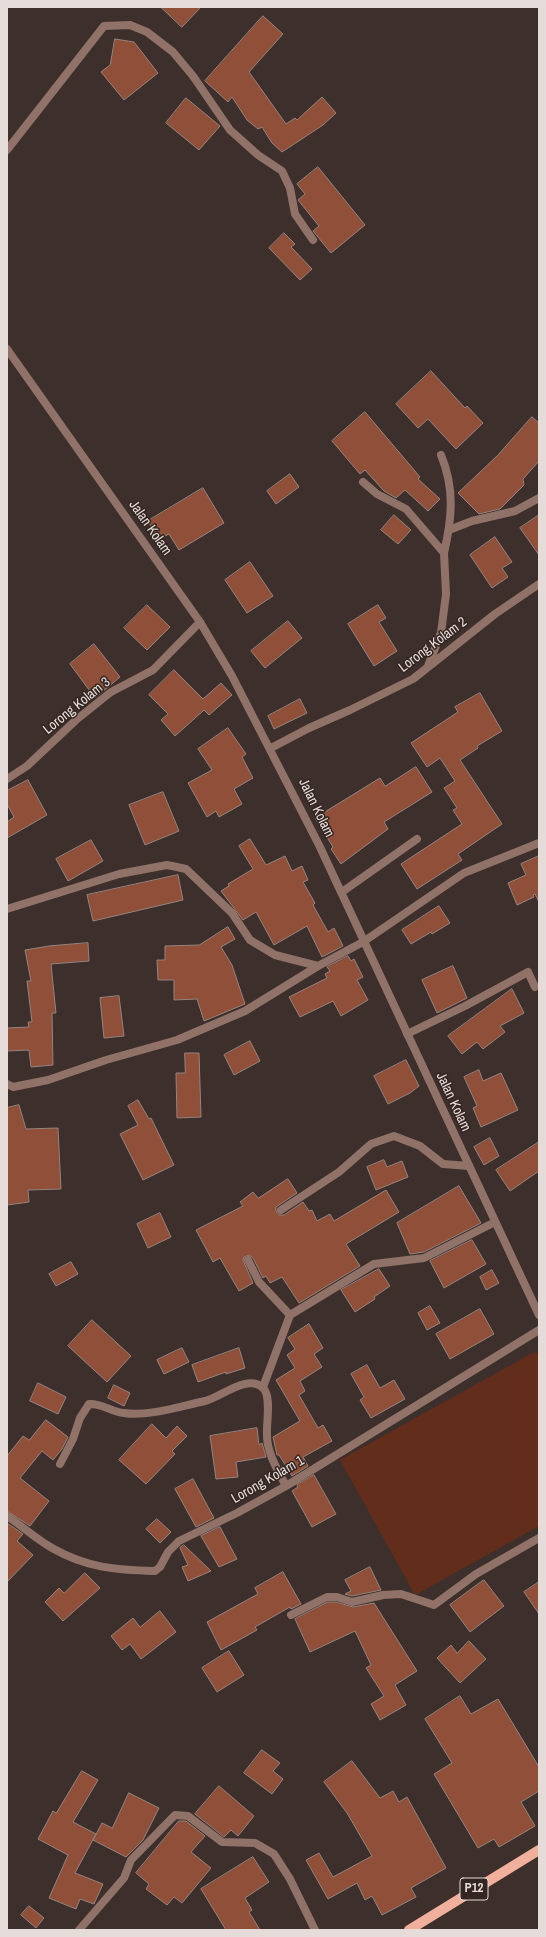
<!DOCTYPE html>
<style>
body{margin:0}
#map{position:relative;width:546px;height:1937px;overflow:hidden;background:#3d2f2b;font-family:"Archivo Narrow",sans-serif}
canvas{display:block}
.frame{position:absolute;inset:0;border:8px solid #e5dcd9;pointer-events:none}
</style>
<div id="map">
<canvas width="546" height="1937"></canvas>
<div class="frame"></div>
</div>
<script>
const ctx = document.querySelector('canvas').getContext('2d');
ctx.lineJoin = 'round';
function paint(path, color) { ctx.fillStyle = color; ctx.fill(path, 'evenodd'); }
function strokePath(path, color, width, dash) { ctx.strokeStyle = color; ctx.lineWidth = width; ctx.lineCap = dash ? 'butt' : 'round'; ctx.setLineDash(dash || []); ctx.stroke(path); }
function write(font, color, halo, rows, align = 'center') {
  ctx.font = font + ' "Archivo Narrow",sans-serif'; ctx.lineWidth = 3; ctx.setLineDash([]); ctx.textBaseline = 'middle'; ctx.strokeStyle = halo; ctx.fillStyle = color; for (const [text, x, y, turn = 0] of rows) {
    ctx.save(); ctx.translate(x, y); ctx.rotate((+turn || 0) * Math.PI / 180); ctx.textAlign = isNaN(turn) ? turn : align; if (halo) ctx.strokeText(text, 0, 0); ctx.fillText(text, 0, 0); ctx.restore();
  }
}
const green = new Path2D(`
 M536 1351 539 1356V1526L415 1595 340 1460Z`);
const building = new Path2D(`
 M161 7H201L182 27Z
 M263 16 283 34 249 72 286 124 295 118 297 120 322 97 336 113 323 125 282 152 272 143 262 127 258 129 247 120 232 97 228 102 205 81Z
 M115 39 134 42 158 73 124 100 101 72 110 65Z
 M186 98 220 126 199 150 166 123Z
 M318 167 365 225 331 253 313 231 319 226 298 200 305 194 297 184Z
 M284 233 295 244 291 247 312 269 300 280 269 248Z
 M431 371 465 408 467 406 483 423 456 449 428 419 418 428 396 404Z
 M365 412 420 477 418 479 440 499 428 511 405 490 396 498 384 491 365 470 360 474 332 441Z
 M532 417 539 423V461L523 479 524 485 500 509 479 514 458 493 498 455Z
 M290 474 299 487 276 504 267 491Z
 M203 488 224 523 179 550 169 534 159 539 148 521Z
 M394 515 411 530 398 544 381 530Z
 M539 515V555L520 528Z
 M495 537 512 562 502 568 508 577 492 588 470 555Z
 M250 562 273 596 247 613 225 580Z
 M147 605 170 627 147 650 124 628Z
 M378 605 386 618 379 622 397 651 374 666 348 624Z
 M288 621 302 638 265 668 251 651Z
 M94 644 120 677 95 698 70 664Z
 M174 670 203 699 221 683 232 695 209 715 204 710 175 736 161 720 168 714 149 695Z
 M480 693 502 731 477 746 478 748 460 760 502 824 458 854 462 860 417 889 401 864 462 824 453 810 457 808 444 788 455 781 440 758 427 767 411 743 458 712 455 707Z
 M300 699 307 713 274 729 268 716Z
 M228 728 246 754 242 757 253 778 234 789 242 804 219 817 216 811 207 817 188 783 212 770 198 749Z
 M416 767 432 792 384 822 388 829 341 864 331 849 333 847 315 818 380 778 385 786Z
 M28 780 47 815 7 838V822L14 817 7 804V791Z
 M163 792 179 831 145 845 129 805Z
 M250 839 266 865 285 856 292 871 302 866 308 880 303 882 315 903 313 905 328 932 334 928 343 946 322 957 307 926 274 945 256 912 243 920 221 891 229 886 228 884 253 869 239 846Z
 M91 840 103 861 68 881 56 859Z
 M539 856V902L535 894 533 895 534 897 517 905 508 883 526 875 521 864Z
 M178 875 183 900 93 921 87 895Z
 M439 906 450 923 432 934 431 932 411 944 402 930Z
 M228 927 235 939 221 947 232 965 245 1004 204 1021 197 999 174 1000V980H158L157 960H165V946L199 945Z
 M88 943 89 961 51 964 56 1013H52L53 1065 31 1067 29 1050 7 1051V1028L29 1027 28 1022H32L27 981H31L25 950 49 946Z
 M348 956 351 961 354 959 363 977 357 980 368 1000 341 1016 333 1001 300 1017 289 997 327 978 325 974 330 971 327 967Z
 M453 966 467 998 437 1013 422 980Z
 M512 989 524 1013 500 1026 505 1032 483 1049 477 1042 462 1054 448 1036Z
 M119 996 124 1036 104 1038 100 998Z
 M250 1041 260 1061 234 1075 224 1055Z
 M185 1053H199L201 1117 177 1118 176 1073H185Z
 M406 1060 419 1086 410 1093 388 1104 374 1076Z
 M479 1070 483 1081 501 1073 518 1110 481 1127 473 1108 477 1106 464 1077Z
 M138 1100 149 1119 151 1118 174 1165 143 1180 120 1134 138 1125 128 1106Z
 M19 1105 26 1129 58 1128 61 1189 28 1190 29 1202 7 1205V1108Z
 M490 1138 499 1156 484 1165 474 1147Z
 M539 1142V1171L510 1191 496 1170Z
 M384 1160 387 1167 402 1161 408 1177 376 1190 367 1167Z
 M288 1179 297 1193 276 1207V1211L279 1215H284L303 1202 309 1211 312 1210 317 1221 330 1214 334 1221 386 1190 399 1212 346 1244 360 1266 299 1303 282 1277 270 1283 266 1276 263 1278 253 1258 249 1255 244 1257 243 1260 253 1283 239 1291 220 1258 213 1262 196 1230 243 1206 240 1202 253 1192 258 1198Z
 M459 1186 481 1223 424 1252 410 1254 397 1223Z
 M160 1213 171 1237 148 1248 137 1224Z
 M472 1240 486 1264 444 1288 430 1261Z
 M71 1262 78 1274 56 1286 49 1274Z
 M379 1269 390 1286 374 1297 375 1299 355 1312 341 1290Z
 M492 1270 499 1283 486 1290 480 1277Z
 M430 1306 440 1323 427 1330 418 1313Z
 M480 1309 494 1334 450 1359 436 1334Z
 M92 1320 131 1356 107 1382 68 1346Z
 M309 1324 323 1348 314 1354 322 1367 300 1381 305 1391 299 1395 318 1428 323 1425 332 1441 303 1457 308 1466 292 1476 279 1455H277L273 1437 300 1421 276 1380 295 1368 287 1355 295 1349 288 1338Z
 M182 1348 189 1362 164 1374 157 1360Z
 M239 1348 245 1368 226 1374V1372L198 1382 192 1365Z
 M367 1365 380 1388 394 1380 405 1399 371 1418 360 1400 364 1397 351 1374Z
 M38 1383 66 1397 58 1414 30 1401Z
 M114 1385 130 1393 124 1406 108 1398Z
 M46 1420 68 1437 62 1449 53 1460 42 1451 20 1478 49 1501 30 1526 7 1511V1456L23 1436 29 1440Z
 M152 1424 166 1438 177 1426 187 1436 172 1451 175 1454 146 1484 119 1460Z
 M257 1428 259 1445 262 1443 266 1457 236 1462 238 1477 216 1479 210 1436Z
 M314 1475 336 1514 312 1527 292 1491 298 1487 297 1485Z
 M193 1479 214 1518 196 1527 175 1489Z
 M157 1519 171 1532 160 1543 146 1529Z
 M7 1523 23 1534 17 1541 33 1555 7 1582Z
 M220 1527 237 1559 219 1567 201 1536Z
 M184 1545 211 1571 188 1581 182 1567 188 1565 180 1548Z
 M370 1567 381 1590 352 1596 345 1594 351 1591 345 1580Z
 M283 1572 301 1604 291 1609 290 1607 255 1627 257 1630 221 1650 207 1622 258 1594 255 1588Z
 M85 1573 100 1588 63 1621 45 1602 59 1588 64 1593Z
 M484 1580 504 1606 470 1632 450 1605Z
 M539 1582V1614L524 1592Z
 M328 1602H336L353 1607 374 1603 417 1671 395 1685 406 1705 380 1720 371 1704 384 1696 366 1668 371 1665 355 1631 310 1652 295 1619Z
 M160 1611 176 1632 141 1659 130 1644 122 1650 111 1636 133 1618 140 1627Z
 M469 1641 486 1659 460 1683 437 1658 451 1645 457 1653Z
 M229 1651 244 1675 217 1692 202 1668Z
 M460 1696 471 1714 498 1699 539 1767V1791L521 1802 535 1826 499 1847 494 1839 478 1848 434 1774 452 1763 425 1719Z
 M262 1750 280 1763 273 1771 283 1779 272 1794 244 1773Z
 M352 1761 380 1798 393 1791 399 1802 407 1797 446 1868 411 1888 416 1897 382 1915 372 1896 365 1900 357 1883 328 1899 306 1860 319 1853 333 1877 372 1856 347 1813 324 1782Z
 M82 1771 98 1780 73 1822 96 1834 75 1873 103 1884 94 1904 80 1899 76 1909 49 1898 68 1855 38 1839 53 1811 56 1813Z
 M219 1786 254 1816 238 1836 231 1830 224 1837 195 1814Z
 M129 1793 159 1808 143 1840 126 1857 93 1840 102 1823 112 1828Z
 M179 1821H186L205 1836 191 1852 211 1868 182 1903 174 1897 167 1905 146 1889 149 1884 136 1873Z
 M253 1857 269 1882 245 1898 252 1910 249 1912 260 1930H226L201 1889Z
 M29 1906 44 1918 36 1928 21 1915Z`);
const minor = new Path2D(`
 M7 150 104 26 130 25 147 32 173 52 193 76 230 130 258 155 282 171 290 188 295 214 313 240
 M441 455C455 489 452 518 444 553
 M363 482 377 494 406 509 444 553 446 594 441 633 428 666
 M449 530 472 521 515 511 539 498
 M271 748 309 728 350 710 413 679 495 614 539 584
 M7 779 27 766 76 720 111 692 153 670 200 622
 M342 892 417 839
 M7 909 119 874 167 865 186 869 232 913 250 940 275 955 318 966
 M407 1034 465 1006 528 972 535 987
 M7 1084 13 1087 48 1080 106 1060 177 1040 245 1011 318 966 363 942 464 873 539 843
 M281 1210 339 1172 371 1144 394 1136 420 1146 443 1164 469 1166
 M248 1260 259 1282 290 1315 263 1387
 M290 1315 374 1264 424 1258 495 1222
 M60 1464 73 1439 80 1418 89 1404C102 1403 111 1412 124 1413 147 1417 181 1406 205 1401 220 1398 248 1373 263 1388 272 1396 266 1424 267 1435 267 1454 278 1470 286 1486
 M7 1516C22 1526 36 1539 52 1548 87 1568 116 1570 155 1571L160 1567 168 1552 179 1541 237 1513 286 1486 539 1330
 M291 1615 327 1597H337L352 1602 383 1595 401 1594 434 1605 476 1574 539 1538
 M79 1930 124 1878 131 1860 175 1815 188 1816 222 1842 255 1843 274 1854 290 1879 315 1930`);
const tertiary = new Path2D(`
 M7 349 200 622 232 676 319 845 539 1315`);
const primary = new Path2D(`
 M409 1930 539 1850`);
const shields = [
 [474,1889,28]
];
const shieldNames = [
 ["P12",474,1889]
];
const streetNames = [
 ["Jalan Kolam",150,528,55],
 ["Lorong Kolam 2",433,645,-37],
 ["Lorong Kolam 3",77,706,-39],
 ["Jalan Kolam",316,808,64],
 ["Jalan Kolam",453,1102,65],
 ["Lorong Kolam 1",268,1480,-30]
];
paint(green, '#632d1b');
paint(building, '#904f39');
strokePath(building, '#95847f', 1);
strokePath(minor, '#917268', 8);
strokePath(tertiary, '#917268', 8);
strokePath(primary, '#f0b09c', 10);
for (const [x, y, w] of shields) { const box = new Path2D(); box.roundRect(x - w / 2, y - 11, w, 22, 3); ctx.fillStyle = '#332521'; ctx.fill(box); strokePath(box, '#e5dcd9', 1); }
write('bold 13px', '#e5dcd9', null, shieldNames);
write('14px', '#e5dcd9', '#332521', streetNames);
</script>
